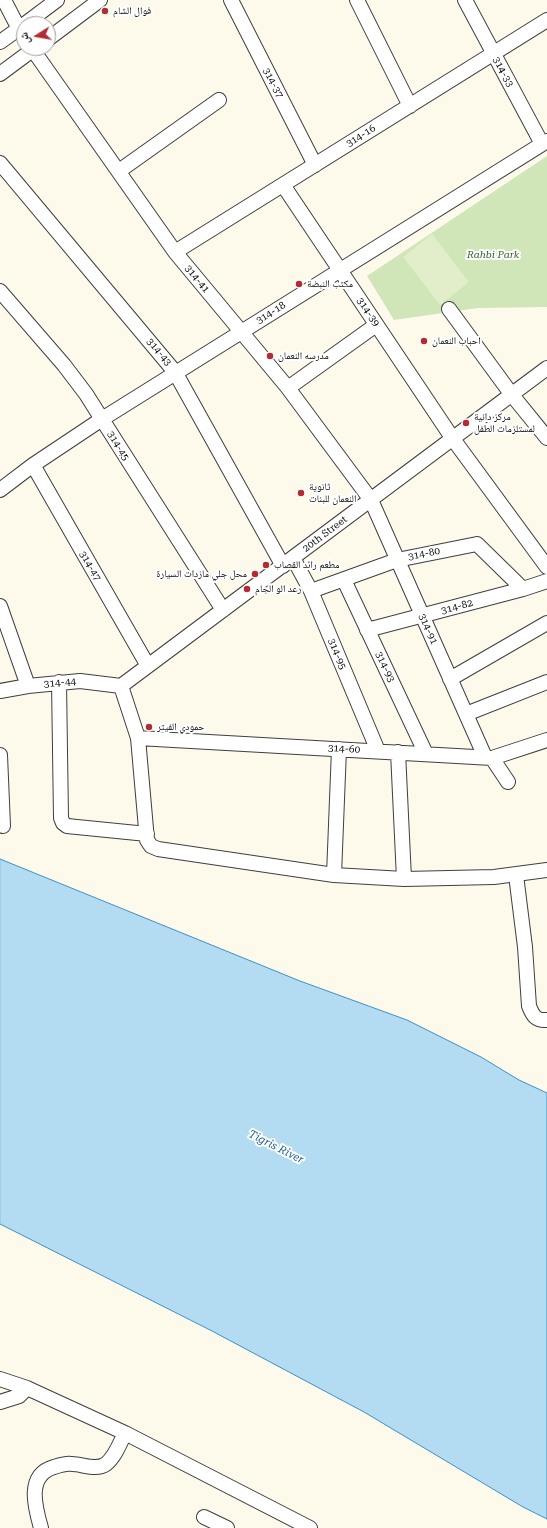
<!DOCTYPE html>
<meta charset="utf-8">
<style>
body{margin:0}
#map{position:relative;width:547px;height:1528px;overflow:hidden;background:#fefaeb;font-family:"Roboto Serif","Noto Naskh Arabic",serif}
canvas{display:block}
.north{position:absolute;left:16px;top:16px;width:40px;height:40px;box-sizing:border-box;background:#fff;border:1px solid #9e9e9e;border-radius:50%;rotate:259deg;font-size:11px;font-weight:700;line-height:16px;text-align:center;color:#0c0c0c}
.north::after{content:'';display:block;margin:auto;width:14px;height:18px;background:#b32c34;clip-path:polygon(50% 0,100% 100%,50% 72%,0 100%)}
</style>
<div id="map">
<canvas width="547" height="1528"></canvas>
<div class="north">ش</div>
</div>
<script>
const ctx = document.querySelector('canvas').getContext('2d');
ctx.lineJoin = 'round';
function paint(path, color) { ctx.fillStyle = color; ctx.fill(path, 'evenodd'); }
function strokePath(path, color, width, dash) { ctx.strokeStyle = color; ctx.lineWidth = width; ctx.lineCap = dash ? 'butt' : 'round'; ctx.setLineDash(dash || []); ctx.stroke(path); }
function write(font, color, halo, rows, align = 'center') {
  ctx.font = font + ' "Roboto Serif","Noto Naskh Arabic",serif'; ctx.lineWidth = 4; ctx.setLineDash([]); ctx.textBaseline = 'middle'; ctx.strokeStyle = halo; ctx.fillStyle = color; for (const [text, x, y, turn = 0] of rows) {
    ctx.save(); ctx.translate(x, y); ctx.rotate((+turn || 0) * Math.PI / 180); ctx.textAlign = isNaN(turn) ? turn : align; if (halo) ctx.strokeText(text, 0, 0); ctx.fillText(text, 0, 0); ctx.restore();
  }
}
const green = new Path2D(`
 M547 156V307L478 308 394 320 367 276Z`);
const pitch = new Path2D(`
 M432 234 469 282 440 305 403 257Z`);
const water = new Path2D(`
 M0 859 300 981 407 1020 481 1057 519 1080 547 1093V1519L523 1507 364 1412 212 1331 0 1224Z`);
const minor = new Path2D(`
 M4 0 19 29
 M231 0 315 165
 M357 0 410 106
 M465 0 542 144
 M25 24 57 0
 M48 39 100 0
 M0 42 24 25
 M33 50 175 252 288 388 371 500 485 757
 M0 74 35 48
 M0 163 175 372 283 566
 M119 171 219 100
 M283 185 453 439 547 567
 M175 252 547 20
 M0 291 64 365 86 394 223 610
 M449 309 512 395 547 438
 M288 388 376 325
 M33 465 148 666
 M0 490 33 465 102 419 547 141
 M293 558 311 591 378 751
 M344 580 426 754
 M311 591 397 560 477 544 523 589
 M0 606 28 686
 M367 630 523 589 547 581
 M450 679 547 623
 M59 682 61 818 63 823 67 826 147 834
 M121 686 138 738 147 840 151 846 158 849 334 875 404 879 494 877 547 870
 M121 686 547 368
 M0 691 28 686 80 681 121 686
 M466 714 547 682
 M138 738 492 758 547 740
 M398 752 404 879
 M0 755 3 826
 M492 758 508 782
 M334 875 339 749
 M516 875 525 947 529 1006C533 1016 536 1021 547 1020
 M0 1379 27 1388 125 1433 310 1528
 M0 1402 19 1396 27 1388
 M204 1517 227 1528
 M41 1528C35 1507 26 1475 54 1467 60 1465 67 1463 72 1464 83 1464 96 1471 106 1464 115 1457 120 1443 125 1433`);
const markers = [
 [105,11,4,"#b32c34"],
 [299,284,4,"#b32c34"],
 [424,341,4,"#b32c34"],
 [270,356,4,"#b32c34"],
 [466,423,4,"#b32c34"],
 [301,493,4,"#b32c34"],
 [266,565,4,"#b32c34"],
 [255,574,4,"#b32c34"],
 [247,589,4,"#b32c34"],
 [149,727,4,"#b32c34"]
];
const poiNames = [
 ["فوال الشام",113,11],
 ["مكتب النبضة",307,284],
 ["احباب النعمان",432,341],
 ["مدرسه النعمان",278,356],
 ["مركز دانية",474,417],
 ["لمستلزمات الطفل",474,429],
 ["ثانوية",309,487],
 ["النعمان للبنات",309,499],
 ["مطعم رائد القصاب",274,565],
 ["محل جلي مازدات السيارة",247,574,"right"],
 ["رعد الو الجام",255,589],
 ["حمودي الفيتر",157,727]
];
const streetNames = [
 ["314-33",503,72,62],
 ["314-37",273,83,63],
 ["314-16",361,136,-32],
 ["314-41",197,279,51],
 ["314-39",368,312,56],
 ["314-18",271,313,-32],
 ["314-43",159,352,50],
 ["314-45",118,446,59],
 ["20th Street",325,534,-37],
 ["314-80",424,554,-11],
 ["314-47",90,566,60],
 ["314-82",457,607,-15],
 ["314-91",428,629,66],
 ["314-95",337,654,68],
 ["314-93",385,667,65],
 ["314-44",60,683,-5],
 ["314-60",344,749,3]
];
const parkNames = [
 ["Rahbi Park",493,255]
];
const waterNames = [
 ["Tigris River",276,1147,27]
];
paint(green, '#d0e6b8');
paint(pitch, '#e1eec9');
paint(water, '#b3dbf2');
strokePath(water, '#3e91c5', 1);
strokePath(minor, '#3f3f3f', 16);
strokePath(minor, '#fff', 14);
for (const [x, y, r, color] of markers) { const dot = new Path2D(); dot.arc(x, y, r, 0, 2 * Math.PI); ctx.fillStyle = color; ctx.fill(dot); strokePath(dot, '#fff', 1.5); }
write('10px', '#0c0c0c', '#fff', poiNames, 'left');
write('10px', '#0c0c0c', '#fff', streetNames);
write('italic 10px', '#2e5f20', '#fff', parkNames);
write('italic 11px', '#1d6296', '#fff', waterNames);
</script>
